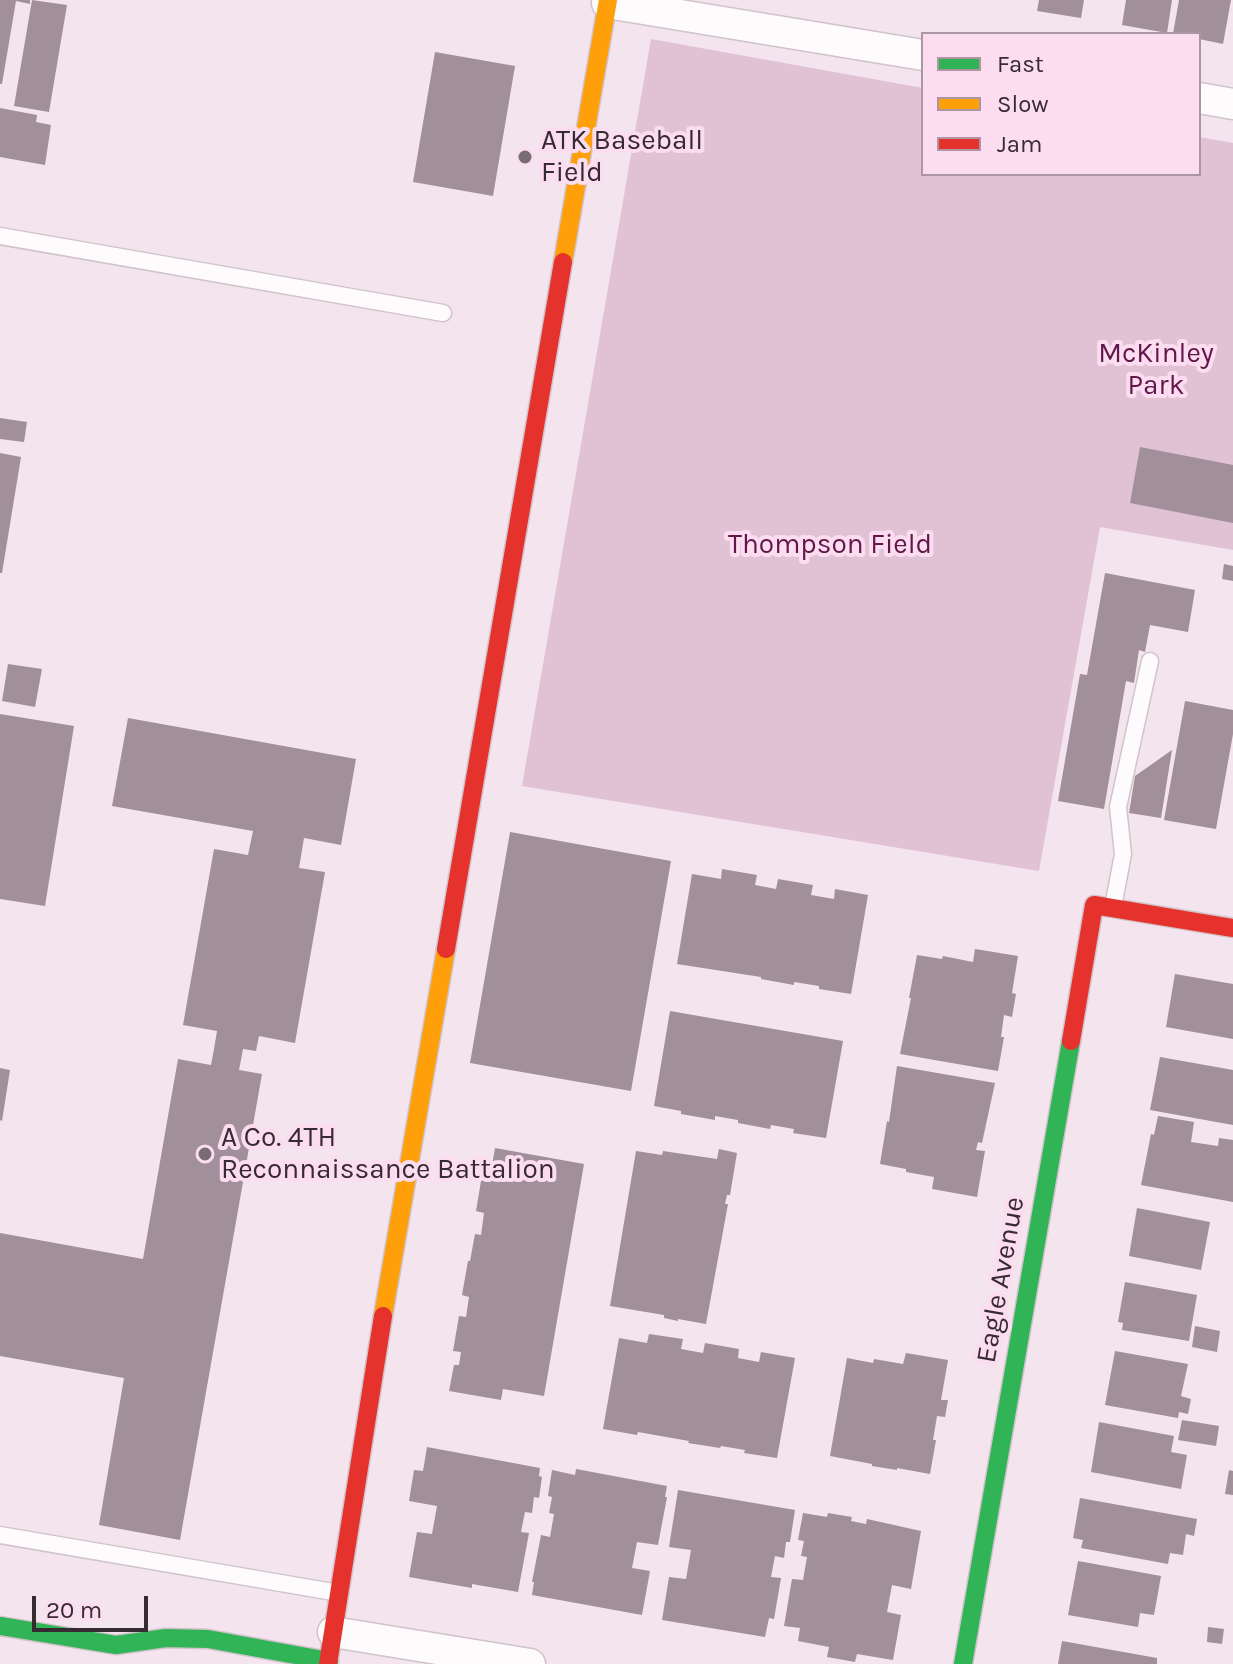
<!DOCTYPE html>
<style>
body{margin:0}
#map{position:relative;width:1233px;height:1664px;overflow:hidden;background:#f4e4ee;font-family:Karla,sans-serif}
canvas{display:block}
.legend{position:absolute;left:921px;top:32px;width:280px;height:144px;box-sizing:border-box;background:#fbddef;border:2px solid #ad96a3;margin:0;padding:10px 14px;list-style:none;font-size:24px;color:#372b32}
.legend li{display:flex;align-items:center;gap:16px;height:40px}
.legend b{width:40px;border:2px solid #ad96a3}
.scale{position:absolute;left:32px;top:1596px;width:116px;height:36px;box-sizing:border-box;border:4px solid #372b32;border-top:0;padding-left:10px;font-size:24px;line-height:28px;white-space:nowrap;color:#372b32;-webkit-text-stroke:6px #fbddef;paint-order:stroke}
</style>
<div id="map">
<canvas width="1233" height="1664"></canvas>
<ul class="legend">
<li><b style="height:10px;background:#30b455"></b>Fast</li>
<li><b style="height:10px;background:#ff9f0a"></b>Slow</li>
<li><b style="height:10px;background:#e5322d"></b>Jam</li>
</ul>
<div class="scale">20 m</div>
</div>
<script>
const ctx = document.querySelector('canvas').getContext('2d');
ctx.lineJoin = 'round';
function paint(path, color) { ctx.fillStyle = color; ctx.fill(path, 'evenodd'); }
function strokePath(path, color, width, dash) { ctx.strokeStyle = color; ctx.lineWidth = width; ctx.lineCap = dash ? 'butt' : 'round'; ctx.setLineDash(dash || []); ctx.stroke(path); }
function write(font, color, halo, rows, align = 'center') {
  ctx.font = font + ' Karla,sans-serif'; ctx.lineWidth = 8; ctx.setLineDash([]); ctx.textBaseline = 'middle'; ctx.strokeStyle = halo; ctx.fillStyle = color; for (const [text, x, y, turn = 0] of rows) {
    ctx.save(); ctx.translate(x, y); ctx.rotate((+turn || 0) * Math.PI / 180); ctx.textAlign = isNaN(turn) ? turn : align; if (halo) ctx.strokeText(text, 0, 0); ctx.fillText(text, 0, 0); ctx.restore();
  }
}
const green = new Path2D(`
 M651 39 923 88V174H1199V137L1233 143V550L1100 527 1039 871 522 786Z`);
const building = new Path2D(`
 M0 0H30V4L16 1 2 84H0Z
 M32 0 67 5 49 112 14 106Z
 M1039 0H1084L1081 18 1037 11Z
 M1126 0H1172L1167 33 1122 25Z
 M1179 0H1231L1223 44 1199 39V34H1173Z
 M435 52 515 66 493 196 413 182Z
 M0 108 37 115 36 122 51 125 45 165 0 157Z
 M0 418 27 422 24 442 0 439Z
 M1140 447 1233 465V523L1130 503Z
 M0 453 21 457 2 573H0Z
 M1224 564 1233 566V581L1222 579Z
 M1105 573 1195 590 1188 632 1150 625 1145 652 1139 650 1134 683 1126 681 1104 809 1058 801 1080 674 1087 675Z
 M8 664 42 669 35 707 2 701Z
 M1185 701 1233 710V734L1216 829 1164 820Z
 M0 714 74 726 45 906 0 899Z
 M128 718 356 759 341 845 304 838 299 868 325 872 295 1043 259 1036 256 1051 243 1049 239 1070 262 1074 180 1540 99 1525 124 1378 0 1356V1233L143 1259 178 1059 211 1065 214 1049 217 1031 183 1025 214 849 248 855 253 831 112 806Z
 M1172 750 1161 818 1129 813 1135 776Z
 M510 832 671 861 631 1091 470 1063Z
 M722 869 757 875 755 885 776 889 778 879 813 885 811 895 834 899 835 889 868 895 851 994 819 989V986L794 982V985L761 979V977L677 964 692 874 721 879Z
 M975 949 1018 956 1012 993 1016 994 1012 1017 1004 1015 1001 1037H1004L998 1071 900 1054 911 998H909L917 955 942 959 943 956 973 962Z
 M1175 974 1233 984V1039L1166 1027Z
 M670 1011 843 1041 826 1138 793 1133 794 1129 771 1125 770 1129 738 1123V1120L715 1116V1120L681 1114V1111L654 1106Z
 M1160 1057 1233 1070V1125L1150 1110Z
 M897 1066 995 1083 982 1143 978 1142 976 1150 985 1151 977 1197 932 1189 934 1177 906 1172V1169L880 1164 887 1121 889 1122Z
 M0 1068 10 1070 2 1121 0 1120Z
 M1158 1116 1194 1122 1191 1142 1218 1146 1219 1138 1233 1140V1202L1141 1185 1151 1134 1154 1135Z
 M495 1148 584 1164 544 1396 503 1389 501 1400 449 1391 454 1365H459L461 1352 453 1351 459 1316 466 1317 469 1297 462 1295 468 1261H470L475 1234 481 1235 484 1213 476 1211 482 1175 490 1177Z
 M719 1149 737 1153 730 1195H727L725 1204H728L706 1324 678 1319V1321L664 1318V1315L610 1306 636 1151 662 1155 663 1151 717 1159Z
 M1137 1208 1210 1222 1201 1270 1129 1256Z
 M1125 1282 1197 1295 1189 1341 1122 1330 1123 1323 1118 1322Z
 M1195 1326 1220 1331 1217 1352 1192 1347Z
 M649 1334 683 1339 681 1349 703 1353 705 1343 739 1349 738 1358 759 1362 761 1352 795 1358 777 1458 744 1453 745 1450 721 1446 720 1448 688 1443 689 1441 638 1432 637 1435 603 1429 619 1338 647 1343Z
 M1115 1351 1188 1364 1181 1396 1191 1399 1188 1414 1179 1412 1178 1418 1105 1405Z
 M906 1353 948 1360 941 1400H948L945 1417 937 1416 933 1440H936L930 1474 897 1468V1470L872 1466V1464L830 1456 847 1358 873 1363 874 1359 903 1364Z
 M1182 1420 1219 1426 1216 1446 1178 1440Z
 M1099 1422 1174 1436 1171 1452 1187 1455 1181 1489 1091 1472Z
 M427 1447 540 1468 539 1476 542 1477 539 1498 534 1497 532 1513 525 1512 521 1532 529 1533 518 1592 472 1584V1588L409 1577 417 1532 432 1534 437 1506 409 1501 414 1470 423 1471Z
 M576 1469 667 1486 665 1497H667L658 1545 637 1542 632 1568 650 1571 642 1615 532 1595 534 1582H532L541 1535 550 1537 554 1514 549 1513 552 1497 548 1496 552 1470 575 1475Z
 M1229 1470 1233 1471V1495L1225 1494Z
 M678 1490 795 1510 790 1542H786L784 1558 775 1556 771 1577 781 1578 774 1619 769 1618 765 1637 662 1620 669 1577 686 1579 691 1550 669 1547Z
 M1080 1498 1197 1519 1194 1536 1186 1534 1183 1555 1170 1553 1168 1564 1081 1548 1083 1540 1073 1538Z
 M803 1513 827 1517 828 1513 852 1517 851 1521 866 1524 867 1519 921 1531 911 1589 892 1585 887 1612 901 1615 893 1660 857 1654 855 1662 827 1657 829 1647 798 1641 800 1628 784 1626 792 1579 803 1580 807 1557 801 1556 804 1541 798 1540Z
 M1078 1561 1161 1576 1154 1615 1140 1613 1138 1627 1068 1615Z
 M1208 1627 1224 1629 1222 1644 1207 1642Z
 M1062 1641 1157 1658V1664H1058Z`);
const lane = new Path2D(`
 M0 236 443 313
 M1113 907 1123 854 1118 807 1150 661
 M0 1535 339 1593`);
const street = new Path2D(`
 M607 3 923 55
 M1199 98 1233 104
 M333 1632 530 1664`);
const fast = new Path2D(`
 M0 1626 116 1645 166 1638 208 1639 329 1661
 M963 1664 1071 1041`);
const slow = new Path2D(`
 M563 262 608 0
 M383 1316 446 949`);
const jam = new Path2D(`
 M446 949 563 262
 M1071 1041 1094 905 1233 928
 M328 1664 383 1316`);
const markers = [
 [525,157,8,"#796c74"],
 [205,1154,8,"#796c74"]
];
const poiNames = [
 ["ATK Baseball",541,141],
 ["Field",541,173],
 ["A Co. 4TH",221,1138],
 ["Reconnaissance Battalion",221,1170]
];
const parkNames = [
 ["McKinley",1156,354],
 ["Park",1156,386],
 ["Thompson Field",830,545]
];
const streetNames = [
 ["Eagle Avenue",1001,1280,-80]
];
paint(green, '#e1c2d5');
paint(building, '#a18f9a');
strokePath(lane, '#d0c3cb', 19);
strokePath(street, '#d0c3cb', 33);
strokePath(fast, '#d0c3cb', 21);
strokePath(slow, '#d0c3cb', 21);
strokePath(jam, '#d0c3cb', 21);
strokePath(lane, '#fdfbfc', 16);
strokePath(street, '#fdfbfc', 30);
strokePath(fast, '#30b455', 18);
strokePath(slow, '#ff9f0a', 18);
strokePath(jam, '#e5322d', 18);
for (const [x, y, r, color] of markers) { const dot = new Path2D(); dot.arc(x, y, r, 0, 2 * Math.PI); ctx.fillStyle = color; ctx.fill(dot); strokePath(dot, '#fbddef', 3); }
write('28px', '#372b32', '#fbddef', poiNames, 'left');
write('28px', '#61164c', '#fbddef', parkNames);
write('28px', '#372b32', '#fbddef', streetNames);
</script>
